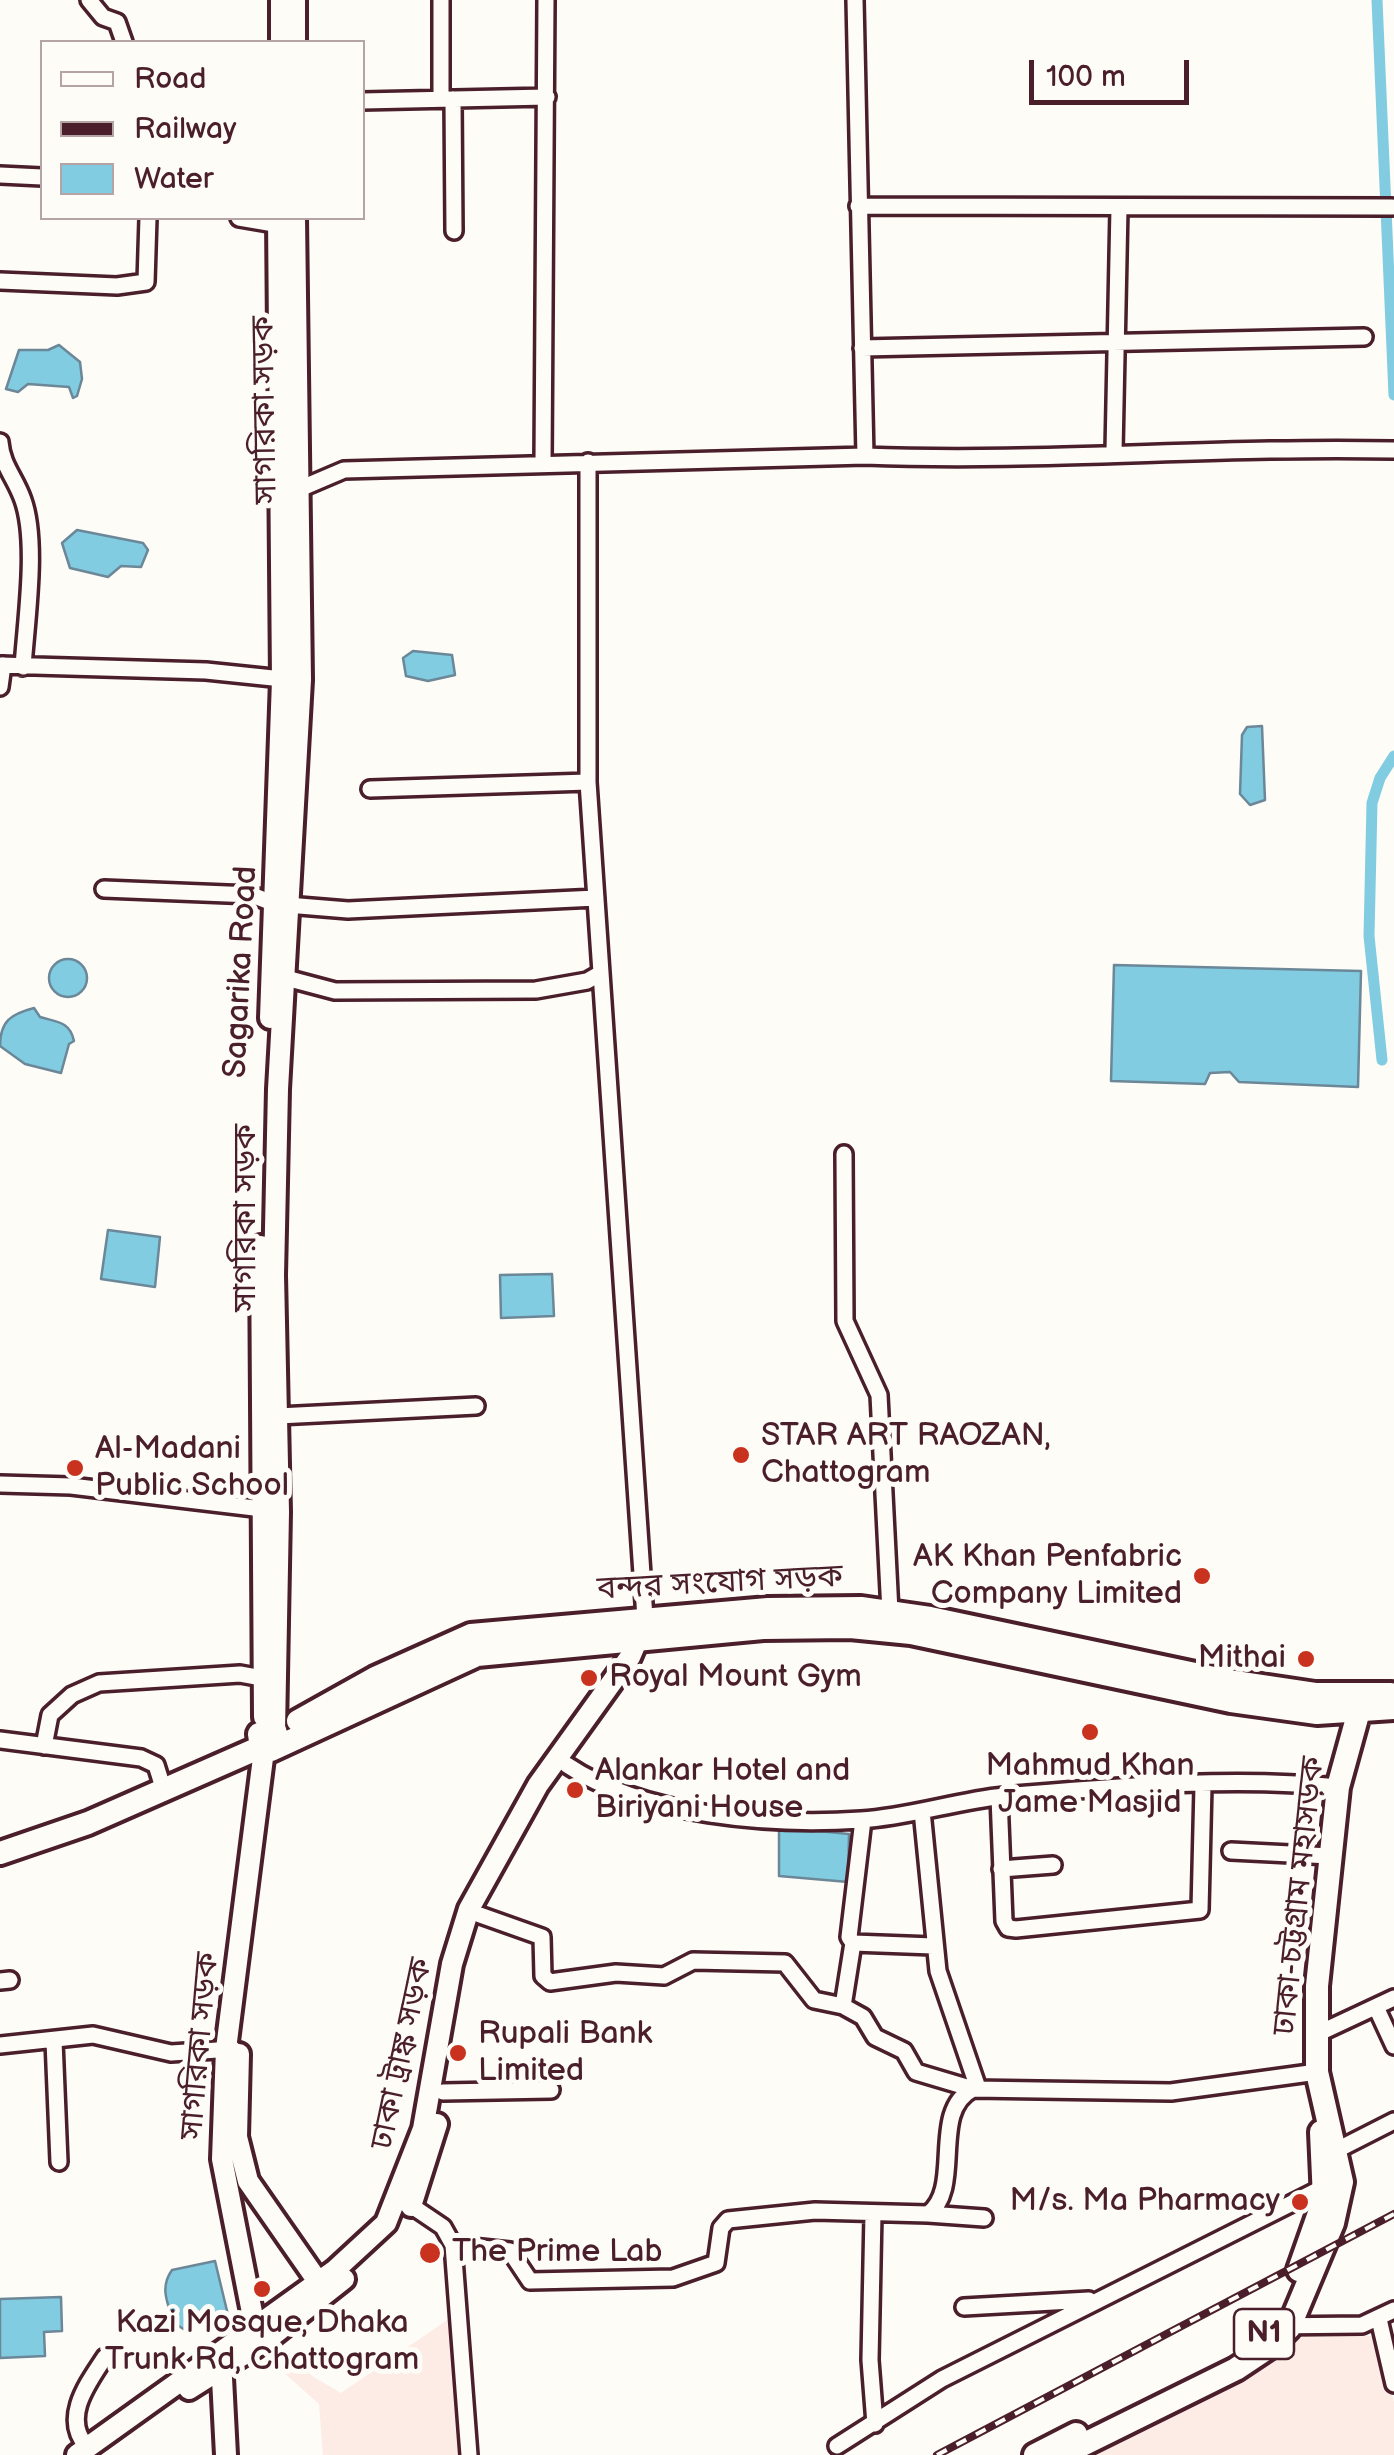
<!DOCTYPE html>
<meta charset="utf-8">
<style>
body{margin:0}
#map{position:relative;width:1394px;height:2455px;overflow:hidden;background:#fdfcf7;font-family:"Balsamiq Sans",sans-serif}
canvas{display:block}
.legend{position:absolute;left:40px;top:40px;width:325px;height:180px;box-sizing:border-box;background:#fdfcf7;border:2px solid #b5a4a5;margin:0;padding:12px 18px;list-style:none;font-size:30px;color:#4a1f2b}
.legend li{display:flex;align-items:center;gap:20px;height:50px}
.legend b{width:50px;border:2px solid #b5a4a5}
.scale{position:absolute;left:1029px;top:60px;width:160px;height:45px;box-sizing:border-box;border:5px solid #4a1f2b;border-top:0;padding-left:12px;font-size:30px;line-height:35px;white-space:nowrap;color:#4a1f2b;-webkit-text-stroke:8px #fdfcf7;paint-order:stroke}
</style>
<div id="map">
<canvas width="1394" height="2455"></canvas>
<ul class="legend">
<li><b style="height:12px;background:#fdfcf7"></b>Road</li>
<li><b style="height:12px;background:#4a1f2b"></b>Railway</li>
<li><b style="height:28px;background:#81cce1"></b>Water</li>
</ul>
<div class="scale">100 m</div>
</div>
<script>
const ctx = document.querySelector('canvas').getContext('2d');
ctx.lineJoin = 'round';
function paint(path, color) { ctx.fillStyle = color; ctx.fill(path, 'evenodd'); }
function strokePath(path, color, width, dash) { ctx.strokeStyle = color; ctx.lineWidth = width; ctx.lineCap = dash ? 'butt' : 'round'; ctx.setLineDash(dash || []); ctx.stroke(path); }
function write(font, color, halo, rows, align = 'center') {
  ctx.font = font + ' "Balsamiq Sans","Noto Sans Bengali",sans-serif'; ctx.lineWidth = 10; ctx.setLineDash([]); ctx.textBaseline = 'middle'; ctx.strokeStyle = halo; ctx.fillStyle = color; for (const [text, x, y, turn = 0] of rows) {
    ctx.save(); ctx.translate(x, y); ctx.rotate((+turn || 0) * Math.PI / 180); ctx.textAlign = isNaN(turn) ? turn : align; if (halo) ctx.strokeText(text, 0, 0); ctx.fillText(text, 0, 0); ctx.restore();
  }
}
const built = new Path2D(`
 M456 2314 465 2455H323L319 2404 283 2372 293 2356 312 2376 341 2393Z
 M1304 2336H1377L1394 2402V2455H1072Z`);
const water = new Path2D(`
 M59 345 80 362 82 379 77 396 73 398 69 387 28 384 18 392 6 389 19 350H48Z
 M77 530 143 543 148 550 141 567 121 566 108 577 70 568 62 543Z
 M413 651 452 655 455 675 428 681 406 676 403 658Z
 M1262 726 1265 800 1250 805 1240 794 1242 735 1247 727Z
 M49 978a19 19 0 1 1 38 0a19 19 0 1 1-38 0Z
 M1114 965 1361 971 1358 1087 1239 1082 1230 1072 1210 1073 1205 1084 1111 1081Z
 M34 1008 40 1017C56 1022 70 1021 74 1041L69 1044 61 1073 25 1064 0 1046C0 1021 11 1014 34 1008Z
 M108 1230 160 1237 155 1287 101 1279Z
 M552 1274 554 1316 501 1318 500 1275Z
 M779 1827 849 1834 848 1882 779 1876Z
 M215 2261 228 2315 185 2330 174 2323C168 2304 159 2288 172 2270Z
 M61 2297 62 2331 44 2332 45 2356 0 2358V2299Z`);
const canal = new Path2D(`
 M1377 0 1394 395
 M1382 1060 1369 936 1372 803 1380 778 1394 756`);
const minor = new Path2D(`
 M89 0 103 17 117 22 124 42
 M441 0V99
 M855 0 865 456
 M453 99 454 231
 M362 101 547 97
 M0 175 42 177
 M858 206 1392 207
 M239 218 286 226
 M0 281 117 286 146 282 148 218
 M862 348 1364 337
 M0 442C2 466 15 477 23 500 38 542 26 621 23 667
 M1114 451 1119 208
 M588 462V782L645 1618
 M543 463 546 0
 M290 493 344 470 865 456C1041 463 1217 446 1394 450
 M0 665 206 671 292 680
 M0 687 3 665
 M370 789 588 782
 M104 889 252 895 275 904 348 910 596 898
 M286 978 335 991 536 990 587 981 601 973
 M844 1154 845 1321 879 1395 890 1612
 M278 1416 476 1406
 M0 1484 71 1486 271 1510
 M0 1740 141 1758 156 1765 161 1781
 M44 1746 50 1715 72 1695 99 1683 240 1674 273 1680
 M567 1765C643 1816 771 1826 861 1820 909 1817 956 1801 1004 1796 1113 1787 1229 1776 1338 1787
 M999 1797 1004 1921 1008 1928 1016 1929 1200 1910 1203 1786
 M922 1811 938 1971 978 2088
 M1231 1851 1330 1856
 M1001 1869 1053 1865
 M480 1915 542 1937 543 1976 550 1982 616 1973 664 1976 693 1961 785 1963 814 2000 843 2006
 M853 1943 849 1937 863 1820
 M933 1946 853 1943 843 2006 863 2017 875 2037 904 2051 916 2072 973 2089
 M0 1981 10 1980
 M1376 2007 1394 2046
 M1315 2035 1394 1998
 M54 2041 59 2162
 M0 2045 93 2035 171 2053 233 2049
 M443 2092 551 2090
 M1337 2150 1394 2121
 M403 2200 443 2227 453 2245 510 2251 530 2281 673 2278 716 2263 721 2228 728 2220 815 2211 928 2214C964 2188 929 2111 973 2089L1171 2092 1317 2072
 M873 2214 870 2360 875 2424
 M928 2214 984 2218
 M453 2245 469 2455
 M964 2307 1089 2300
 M1379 2319 1394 2384
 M1271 2326 1362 2325 1394 2310
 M837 2446 942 2379 1326 2186
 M87 2447C61 2418 88 2383 105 2357`);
const major = new Path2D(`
 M281 0V42
 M295 0V42
 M270 1018 282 680 278 218
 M261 1246 264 1717
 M275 1730 279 1512 274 1275 278 1089 301 680 295 218
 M239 2054 237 2137 248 2181 326 2293
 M411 2206 437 2124
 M257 2338 222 2159 226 2049 264 1750
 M221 2359 226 2455
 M189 2389 268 2339 344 2279
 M77 2455 334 2271 386 2223 423 2129 452 1964 469 1909 538 1785 630 1657 642 1629`);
const highway = new Path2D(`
 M298 1721 375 1678 471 1635 768 1609 861 1608 930 1618 1228 1681 1315 1694H1391
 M279 1744 275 1730 259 1734 261 1747 271 1750 477 1655 763 1628 850 1627 911 1633 1231 1701 1317 1713 1394 1708
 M0 1853 88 1823 261 1747
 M1299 2270 1324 2199 1321 2132
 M1035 2455 1076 2434
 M1062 2455 1236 2369 1272 2345 1289 2328 1333 2223 1342 2182 1317 2072V1986L1338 1787 1362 1700`);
const rail = new Path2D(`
 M937 2455 1394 2214`);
const markers = [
 [741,1455,10,"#c8321e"],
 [75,1468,10,"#c8321e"],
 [1202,1576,10,"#c8321e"],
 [1306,1659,10,"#c8321e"],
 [589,1678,10,"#c8321e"],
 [1090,1732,10,"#c8321e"],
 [575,1790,10,"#c8321e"],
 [458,2053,10,"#c8321e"],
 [1300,2202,10,"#c8321e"],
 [430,2253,12,"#c8321e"],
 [262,2289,10,"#c8321e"]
];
const shields = [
 [1264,2334,60]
];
const shieldNames = [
 ["N1",1264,2334]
];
const streetNames = [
 ["সাগরিকা সড়ক",266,410,-91],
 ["Sagarika Road",242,972,-87],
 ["সাগরিকা সড়ক",247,1218,-90],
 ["বন্দর সংযোগ সড়ক",720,1584,-3],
 ["ঢাকা-চট্টগ্রাম মহাসড়ক",1300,1896,-84],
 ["সাগরিকা সড়ক",201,2046,-85],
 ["ঢাকা ট্রাঙ্ক সড়ক",403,2054,-78]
];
const poiNames = [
 ["STAR ART RAOZAN,",761,1437],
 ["Chattogram",761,1474],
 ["Al-Madani",95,1450],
 ["Public School",95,1487],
 ["AK Khan Penfabric",1182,1558,"right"],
 ["Company Limited",1182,1595,"right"],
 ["Mithai",1286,1659,"right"],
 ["Royal Mount Gym",609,1678],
 ["Mahmud Khan",1090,1767,"center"],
 ["Jame Masjid",1090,1804,"center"],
 ["Alankar Hotel and",595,1772],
 ["Biriyani House",595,1809],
 ["Rupali Bank",478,2035],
 ["Limited",478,2072],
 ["M/s. Ma Pharmacy",1280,2202,"right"],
 ["The Prime Lab",452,2253],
 ["Kazi Mosque, Dhaka",262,2324,"center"],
 ["Trunk Rd, Chattogram",262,2361,"center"]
];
paint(built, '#fdebe6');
paint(water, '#81cce1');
strokePath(water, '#6b8798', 2.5);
strokePath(canal, '#81cce1', 11);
strokePath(minor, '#4a1f2b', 22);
strokePath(major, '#4a1f2b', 28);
strokePath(highway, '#4a1f2b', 30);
strokePath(minor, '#fdfcf7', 15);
strokePath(major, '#fdfcf7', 20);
strokePath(highway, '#fdfcf7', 22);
strokePath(rail, '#4a1f2b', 8);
strokePath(rail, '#fdfcf7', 4, [11]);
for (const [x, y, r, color] of markers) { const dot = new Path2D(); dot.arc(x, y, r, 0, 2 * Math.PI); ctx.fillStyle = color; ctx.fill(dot); strokePath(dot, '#fdfcf7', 4); }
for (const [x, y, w] of shields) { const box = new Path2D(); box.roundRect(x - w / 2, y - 25, w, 50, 8); ctx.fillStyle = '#fdfcf7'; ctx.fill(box); strokePath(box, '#4a1f2b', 2.5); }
write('bold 30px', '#4a1f2b', null, shieldNames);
write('32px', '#4a1f2b', '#fdfcf7', streetNames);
write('32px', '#4a1f2b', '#fdfcf7', poiNames, 'left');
</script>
